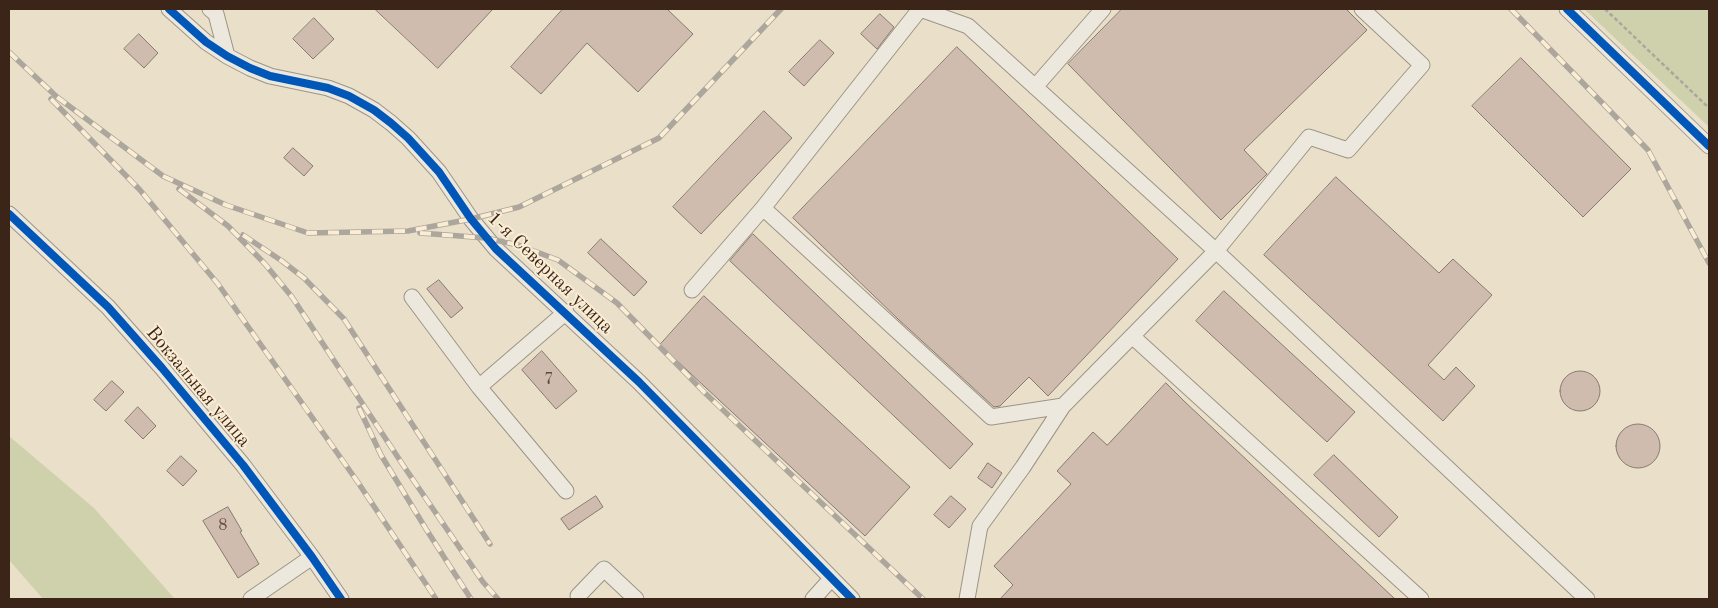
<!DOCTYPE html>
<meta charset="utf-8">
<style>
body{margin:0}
#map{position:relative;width:1718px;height:608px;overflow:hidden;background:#eae0ca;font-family:"Old Standard TT",serif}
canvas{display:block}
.frame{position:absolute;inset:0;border:10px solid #3b2518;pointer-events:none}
</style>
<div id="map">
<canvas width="1718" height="608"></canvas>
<div class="frame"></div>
</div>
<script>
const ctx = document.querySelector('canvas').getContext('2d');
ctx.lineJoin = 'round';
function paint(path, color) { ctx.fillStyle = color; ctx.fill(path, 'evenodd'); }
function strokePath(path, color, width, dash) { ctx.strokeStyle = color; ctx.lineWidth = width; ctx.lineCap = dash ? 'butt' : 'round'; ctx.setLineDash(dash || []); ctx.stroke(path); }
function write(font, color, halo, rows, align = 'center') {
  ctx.font = font + ' "Old Standard TT",serif'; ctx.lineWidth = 4; ctx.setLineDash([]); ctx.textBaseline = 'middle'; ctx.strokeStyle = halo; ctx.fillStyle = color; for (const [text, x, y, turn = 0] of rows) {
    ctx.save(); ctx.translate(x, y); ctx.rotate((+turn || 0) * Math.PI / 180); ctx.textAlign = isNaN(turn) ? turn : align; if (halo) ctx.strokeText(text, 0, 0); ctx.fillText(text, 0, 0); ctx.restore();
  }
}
const green = new Path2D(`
 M1584 9H1709V127Z
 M9 436 94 508 175 599H43L9 560Z`);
const building = new Path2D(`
 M375 9H493L438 68Z
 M563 9H667L693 34 638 92 587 43 541 94 511 67Z
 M1122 9H1346L1367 30 1244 150 1267 174 1221 220 1068 64Z
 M880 14 894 27 877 49 861 34Z
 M314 18 334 39 313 59 293 39Z
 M139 34 158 53 144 68 124 49Z
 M820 40 834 53 804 86 789 72Z
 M957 47 1178 259 1048 396 1029 377 1000 406 994 407 898 319 793 218Z
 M1521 58 1631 169 1583 217 1472 106Z
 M764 111 792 138 701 234 673 207Z
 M293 148 313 166 304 176 284 158Z
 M1336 177 1439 273 1453 259 1492 295 1428 365 1444 380 1456 367 1475 386 1443 421 1264 255Z
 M753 234 973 444 950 469 730 261Z
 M601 239 647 282 634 296 588 253Z
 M439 280 463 308 451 318 427 289Z
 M1224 291 1355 412 1327 442 1196 321Z
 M704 296 910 487 865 536 660 345Z
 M542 351 577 391 556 409 522 370Z
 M1560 391a20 20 0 1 1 40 0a20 20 0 1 1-40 0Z
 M112 381 124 392 106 411 94 400Z
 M1166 383 1185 402 1395 599H1000L1013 585 994 566 1071 484 1057 471 1093 432 1107 445Z
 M138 407 156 426 143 439 125 421Z
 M1616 446a22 22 0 1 1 44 0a22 22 0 1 1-44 0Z
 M1334 455 1398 517 1379 537 1314 475Z
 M181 456 197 471 183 486 167 471Z
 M988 463 1002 473 992 488 978 478Z
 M596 496 603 507 569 530 561 519Z
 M951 496 966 509 949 528 934 515Z
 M228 507 242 531 240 532 259 564 238 578 203 521Z`);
const path = new Path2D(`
 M1605 9 1709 108`);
const minor = new Path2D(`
 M169 9 206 42 227 56 250 68 270 76 328 88 349 96 374 110 391 123 408 138 439 172 471 219 496 249 639 382 852 599
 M210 9 216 14 227 56
 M920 9 968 26 1216 251 1587 599
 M1567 9 1709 146
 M1035 87 1103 9
 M763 208 991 417 1063 406 1216 251 1309 137 1348 150 1422 65 1362 9
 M9 214 108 307 162 368 243 465 312 557 341 599
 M692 290 763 208 920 9
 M412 297 479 387
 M566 312 479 387 566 491
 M1132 336 1421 599
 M578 596 604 569 636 599
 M251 599 312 557
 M813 599 831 579
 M967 599 980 526 1023 467 1063 406`);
const rail = new Path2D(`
 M1511 9 1648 150 1709 263
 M9 52 57 97 163 176 226 205 308 233 408 231 471 219 519 207 659 138 781 9
 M51 99 140 190 218 284 357 481 436 599
 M179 189 228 226 265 264 292 297 405 468 483 582 498 599
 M420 233 486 238 518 245 558 260 617 303 705 393 923 599
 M243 235 282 261 304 278 344 319 490 544
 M359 408 381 455 426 529 471 599`);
const cycleway = new Path2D(`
 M169 9 206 42 227 56 250 68 270 76 328 88 349 96 374 110 391 123 408 138 439 172 471 219 496 249 639 382 852 599
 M1567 9 1709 146
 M9 214 108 307 162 368 243 465 312 557 341 599`);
const numberNames = [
 ["7",549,380],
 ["8",223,526]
];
const streetNames = [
 ["1-я Северная улица",550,273,44],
 ["Вокзальная улица",198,387,50]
];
paint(green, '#ced1ac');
paint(building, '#d0bcae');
strokePath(building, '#847b6e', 1);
strokePath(minor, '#9c9486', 17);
strokePath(path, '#ada69d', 2.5, [4, 2.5]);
strokePath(minor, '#ede8dd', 15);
strokePath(rail, '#ada69d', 5.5);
strokePath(rail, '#faedd4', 4, [11]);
strokePath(cycleway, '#0057b8', 8);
write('16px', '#604b3e', null, numberNames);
write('19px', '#3b2518', '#faedd4', streetNames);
</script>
